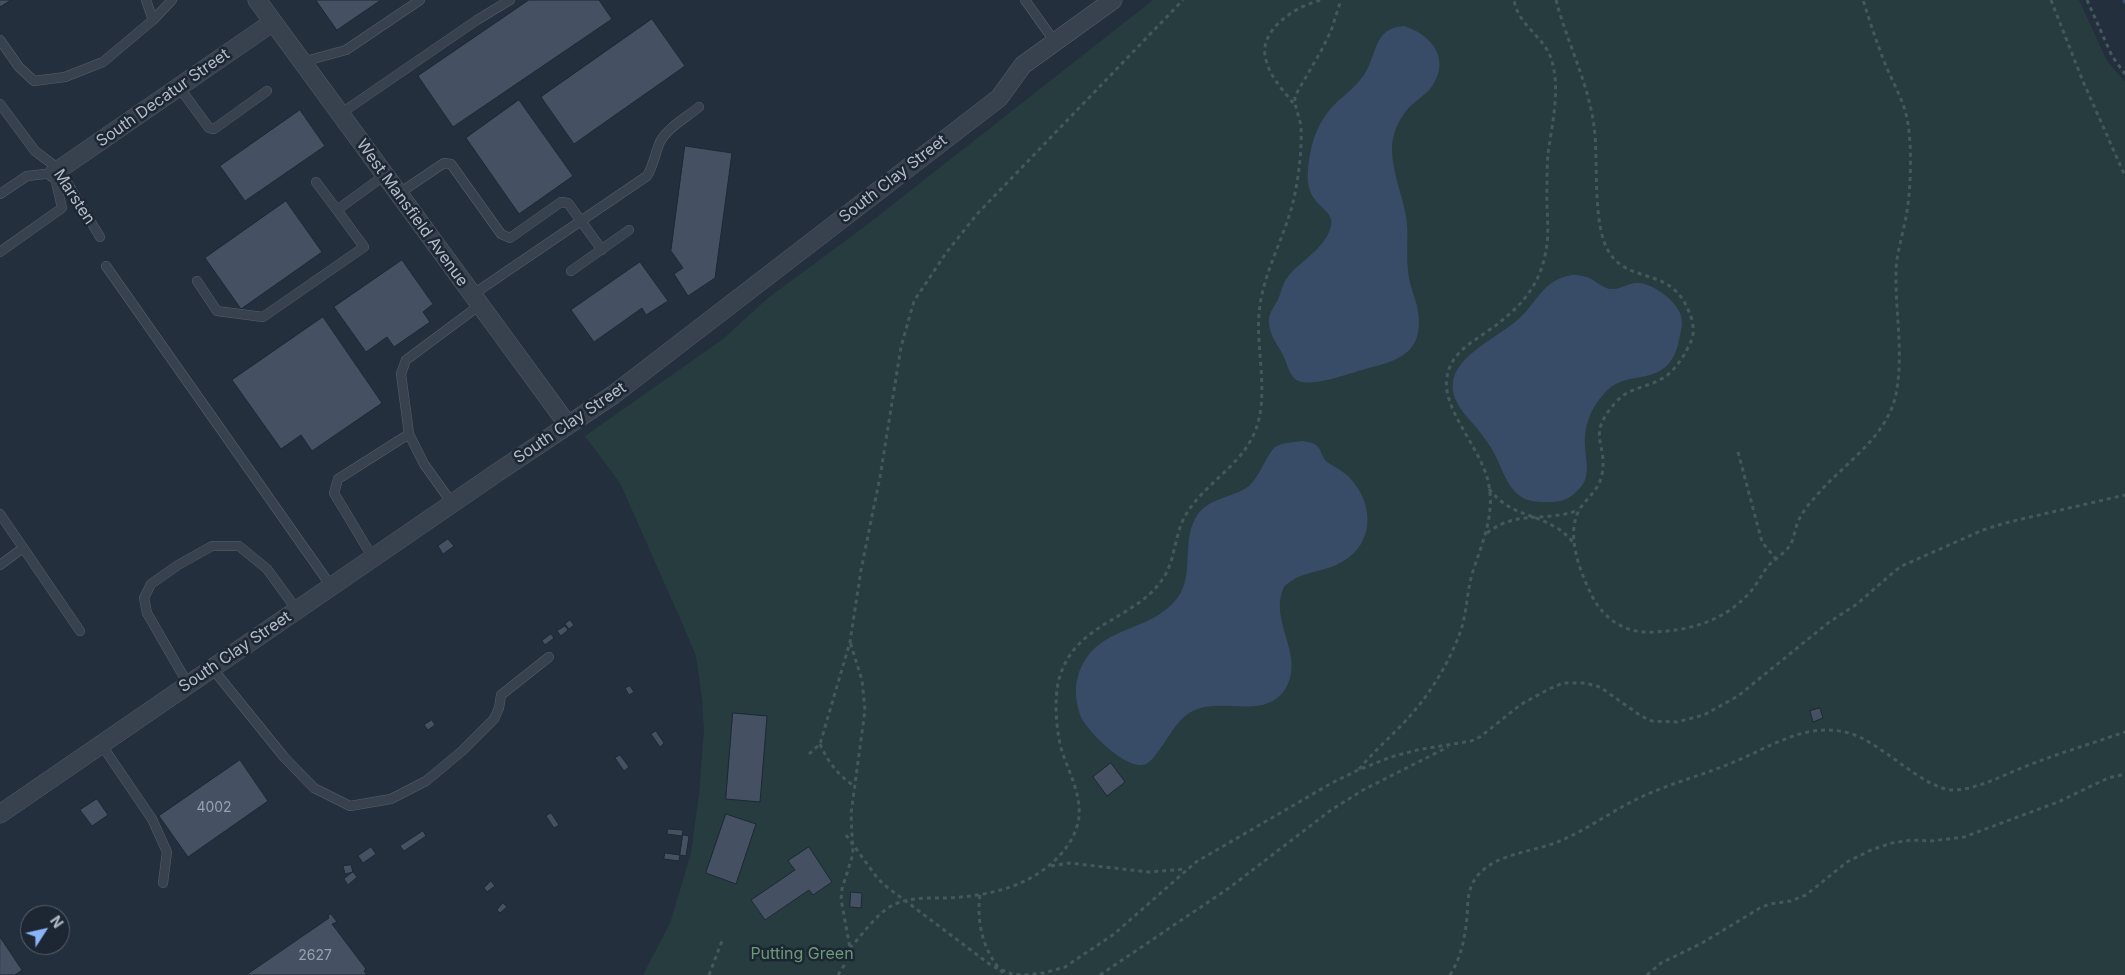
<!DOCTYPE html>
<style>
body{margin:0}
#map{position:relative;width:2125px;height:975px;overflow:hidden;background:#242f3e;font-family:Inter,sans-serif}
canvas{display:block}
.north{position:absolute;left:20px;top:905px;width:50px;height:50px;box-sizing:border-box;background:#1d2633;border:1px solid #59626f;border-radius:50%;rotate:55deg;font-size:14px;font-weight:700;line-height:20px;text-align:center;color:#b4bcc9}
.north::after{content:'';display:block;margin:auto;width:18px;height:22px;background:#8ab4f8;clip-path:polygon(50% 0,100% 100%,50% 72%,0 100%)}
</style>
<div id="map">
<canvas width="2125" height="975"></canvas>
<div class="north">N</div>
</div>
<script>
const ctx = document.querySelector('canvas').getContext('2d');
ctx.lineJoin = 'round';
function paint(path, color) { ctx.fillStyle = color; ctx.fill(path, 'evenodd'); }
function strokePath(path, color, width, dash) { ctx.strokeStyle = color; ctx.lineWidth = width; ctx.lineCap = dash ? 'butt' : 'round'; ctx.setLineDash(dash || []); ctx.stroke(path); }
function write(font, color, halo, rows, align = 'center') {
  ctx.font = font + ' Inter,sans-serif'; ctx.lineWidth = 5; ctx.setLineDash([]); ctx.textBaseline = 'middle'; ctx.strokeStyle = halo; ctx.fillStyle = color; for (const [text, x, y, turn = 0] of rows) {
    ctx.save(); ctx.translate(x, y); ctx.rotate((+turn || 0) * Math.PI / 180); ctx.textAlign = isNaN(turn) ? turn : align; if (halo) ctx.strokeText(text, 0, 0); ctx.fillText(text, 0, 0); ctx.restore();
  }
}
const green = new Path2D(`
 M1153 0H2079L2107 61 2125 82V975H643L670 923 691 853 699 794 704 730 702 699 696 656 683 625 620 483 585 436 723 339 768 298 868 224Z`);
const water = new Path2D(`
 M1404 26C1433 35 1452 61 1430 89 1423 97 1413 102 1406 111 1398 121 1392 135 1392 149 1392 172 1402 194 1406 216 1409 234 1406 252 1408 271 1409 283 1414 295 1417 306 1426 351 1402 360 1365 369 1348 374 1318 385 1302 382 1290 380 1288 366 1284 357 1279 346 1270 337 1269 324 1268 315 1272 310 1276 303 1281 296 1281 286 1287 278 1300 260 1325 250 1331 226 1334 213 1319 207 1313 197 1308 188 1307 180 1308 170 1310 145 1317 122 1335 104 1345 95 1356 86 1364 75 1378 54 1373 28 1404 26Z
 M1572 275C1579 275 1587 276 1593 280 1599 284 1604 288 1610 289 1621 290 1628 282 1639 283 1653 284 1675 300 1680 313 1683 320 1682 328 1680 335 1678 347 1674 361 1664 368 1645 383 1621 372 1603 395 1593 406 1586 421 1585 436 1583 456 1595 477 1576 492 1568 500 1560 502 1549 502 1539 502 1528 502 1520 496 1506 486 1501 465 1493 451 1486 439 1477 428 1468 418 1425 369 1484 347 1515 322 1537 305 1541 280 1572 275Z
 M1303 441C1308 442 1313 442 1317 446 1322 450 1321 457 1327 462 1334 467 1342 470 1349 477 1376 505 1375 548 1336 565 1317 573 1299 572 1284 587 1268 619 1304 654 1287 686 1265 726 1214 690 1184 717 1171 728 1157 759 1146 764 1128 772 1088 732 1081 717 1076 704 1074 689 1078 676 1094 625 1144 635 1174 602 1196 579 1181 545 1195 519 1206 497 1232 499 1249 486 1260 477 1268 450 1277 446 1285 442 1295 442 1303 441Z`);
const stream = new Path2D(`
 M2125 0V1`);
const building = new Path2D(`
 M0 0H11L0 7Z
 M316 0H381L337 30Z
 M529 0H599L612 19 453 127 418 76Z
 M652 19 685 66 574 144 541 97Z
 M519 100 573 176 519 214 466 138Z
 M300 110 325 146 245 201 220 166Z
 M685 146 732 153 715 278 688 296 674 274 683 268 671 251Z
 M286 201 322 252 241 309 205 258Z
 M402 260 433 304 423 312 430 322 394 347 387 337 366 352 334 307Z
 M640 262 668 301 646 315 642 308 594 342 571 310Z
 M323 317 382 403 312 451 301 435 281 449 232 380Z
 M448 539 454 546 443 554 438 546Z
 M570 620 574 625 569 629 565 624Z
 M565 626 568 630 561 636 557 631Z
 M551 634 554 638 545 645 542 641Z
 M630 686 634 692 629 695 625 688Z
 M1820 708 1823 718 1813 722 1810 711Z
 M733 713 767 716 760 802 726 799Z
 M432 720 435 725 428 730 424 725Z
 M656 731 664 743 660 747 651 734Z
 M620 755 629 767 624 771 615 758Z
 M240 760 268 801 188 857 159 816Z
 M1111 763 1125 782 1107 796 1093 777Z
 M97 799 108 815 92 826 80 810Z
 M551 813 559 825 554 828 546 816Z
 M726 814 756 824 736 884 706 873Z
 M668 829 683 830 682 836 667 834Z
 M423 831 426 836 404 851 400 846Z
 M683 835 689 836 686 856 680 855Z
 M371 847 376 854 363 863 358 856Z
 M809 847 832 882 813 895 809 890 765 920 751 900 795 870 788 861Z
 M665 853 680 855 679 861 664 859Z
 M351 865 353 872 345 874 343 866Z
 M353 872 357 877 348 885 344 879Z
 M491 881 495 886 487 892 484 888Z
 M851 892 862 893 861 908 850 907Z
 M503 903 507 907 500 913 497 910Z
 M331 914 337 922 332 924 366 969 364 971 367 975H246L329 918 328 916Z
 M0 937 22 970 15 975H0Z`);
const path = new Path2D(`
 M1556 0C1567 42 1588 82 1594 126 1599 161 1591 229 1611 255 1632 284 1672 267 1689 312 1692 318 1694 327 1693 334 1692 342 1687 349 1684 355 1678 364 1672 373 1663 378 1647 388 1629 387 1616 402 1585 437 1608 441 1602 475 1599 489 1589 496 1581 507 1564 532 1580 572 1592 596 1605 621 1627 634 1655 632 1693 630 1726 620 1751 591 1758 583 1762 573 1769 565 1776 558 1785 553 1791 544 1794 537 1795 529 1798 522 1802 512 1809 504 1816 496 1843 464 1887 438 1896 394 1904 353 1895 311 1896 270 1897 251 1903 234 1906 217 1911 191 1912 149 1908 124 1905 103 1894 85 1886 66 1877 44 1870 22 1863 0
 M2051 0 2082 79 2125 176
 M2087 0 2112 56 2125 74
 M1293 103C1283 90 1270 77 1266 60 1257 30 1297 5 1322 0
 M1738 452 1762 542 1776 559
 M1489 489C1511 516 1531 512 1557 528 1564 532 1569 538 1575 544
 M1487 533C1518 509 1545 523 1579 510
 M820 744C828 762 838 775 854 786
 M809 754 820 744 850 642 861 570 880 477 901 347 914 301 946 253 978 213 1183 0
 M1359 769C1375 750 1394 734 1410 716 1432 691 1450 661 1461 630 1467 611 1467 592 1472 574 1482 543 1496 514 1488 481 1480 447 1441 408 1447 377 1451 349 1481 338 1500 322 1510 314 1520 305 1528 294 1537 282 1544 265 1546 250 1550 230 1546 209 1547 189 1547 177 1547 165 1548 154 1552 124 1561 88 1551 58 1543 36 1518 25 1514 0
 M846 835 878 879 887 887 992 966 1012 974 1024 975 1044 973 1065 967 1114 934 1196 862 1330 784 1358 770 1391 757 1417 750 1471 741 1480 737 1520 705 1549 689 1563 683H1585L1600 687 1641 716 1652 721 1677 722 1704 715 1738 696 1828 623 1857 604 1896 570 1904 565 1983 530 2005 523 2125 495
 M1051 866 1069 863 1149 872 1186 869
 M980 895C976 924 984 954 1005 975
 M850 948C863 934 876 914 893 905 909 897 928 898 946 898 989 896 1031 887 1061 854 1091 819 1078 794 1064 757 1056 737 1053 696 1060 676 1077 622 1134 620 1162 580 1175 562 1174 538 1184 518 1201 485 1242 467 1256 429 1269 393 1256 351 1259 314 1262 272 1287 235 1295 193 1299 173 1302 149 1301 128 1300 116 1294 108 1295 96L1321 51 1331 31 1341 0
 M709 975 722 941
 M838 975 847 961 850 948 841 899 842 889 853 854 851 814 865 710 862 680 850 642
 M1100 975 1229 888 1331 810 1363 790 1448 747
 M1450 975C1461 958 1465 938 1467 917 1468 901 1467 888 1478 875 1497 853 1534 852 1560 841 1586 830 1609 813 1635 800 1667 784 1701 776 1734 762 1770 747 1804 723 1845 732 1880 739 1924 792 1956 790 1981 788 2005 774 2029 765 2060 753 2093 743 2125 732
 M1647 975 1661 963 1702 943 1760 908 1770 904 1791 901 1806 895 1847 862 1871 850 1892 843 1911 840 1931 841 1964 837 2058 802 2108 778 2125 774`);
const service = new Path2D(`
 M146 0 153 20 172 0
 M1025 0 1055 42
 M0 40 19 67 34 81 65 77 103 62 153 20
 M302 62 346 50 420 0
 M179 87 209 128 214 129 267 91
 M0 104 35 151 59 169 100 237
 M340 114 477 20 510 0
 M316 182 337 210
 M0 194 27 176 54 173 62 208 0 252
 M398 194 444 163 451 164 501 234 510 238 561 202 568 203 602 250
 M106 266 331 586
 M571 271 629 230
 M197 281 217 311 263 317 364 247 337 210 385 175
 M472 295 647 176C654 165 655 153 660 142 667 128 687 117 699 107
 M452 503 424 464 409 434 401 374 406 360 480 305
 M0 514 80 631
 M373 558 334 493 338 479 409 434
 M0 565 23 548
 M212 668 284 757 314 788 350 806 391 799 426 781 462 751 494 719 499 708 501 695 549 657
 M188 684 147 613 144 598 151 584 178 565 212 546H239L267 569 297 610
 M101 744 152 819 167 852 163 883`);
const minor = new Path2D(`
 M257 0 568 425
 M54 173 273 22
 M0 814 495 474 613 395 999 98 1023 65 1113 0`);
const numberNames = [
 ["4002",214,808],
 ["2627",315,956]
];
const streetNames = [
 ["South Decatur Street",163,98,-35],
 ["South Clay Street",893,179,-38],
 ["Marsten",74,197,57],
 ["West Mansfield Avenue",412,213,54],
 ["South Clay Street",570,423,-34],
 ["South Clay Street",235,652,-34]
];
const parkNames = [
 ["Putting Green",802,954]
];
paint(green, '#263c3f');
paint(water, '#394c67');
strokePath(stream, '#394c67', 5);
paint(building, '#455162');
strokePath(building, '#1f2835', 1);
strokePath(service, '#565f6c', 10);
strokePath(minor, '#565f6c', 19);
strokePath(path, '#44595c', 3, [4, 4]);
strokePath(service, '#38414e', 9);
strokePath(minor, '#38414e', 18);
write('14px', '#98a1af', null, numberNames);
write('16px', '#b4bcc9', '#1d2633', streetNames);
write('16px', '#6b9a76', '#1d2633', parkNames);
</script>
